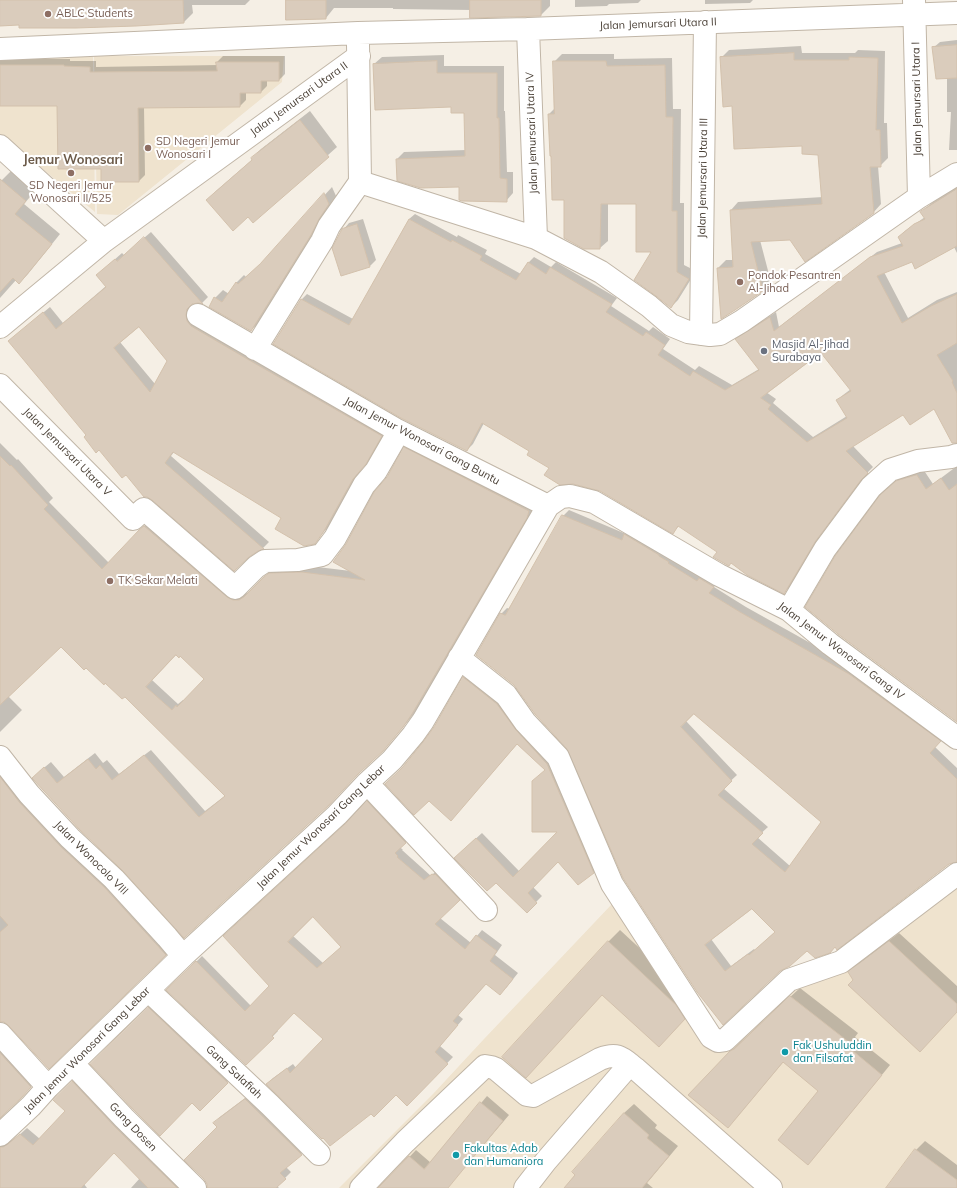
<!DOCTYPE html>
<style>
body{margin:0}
canvas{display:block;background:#f5efe5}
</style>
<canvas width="957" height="1188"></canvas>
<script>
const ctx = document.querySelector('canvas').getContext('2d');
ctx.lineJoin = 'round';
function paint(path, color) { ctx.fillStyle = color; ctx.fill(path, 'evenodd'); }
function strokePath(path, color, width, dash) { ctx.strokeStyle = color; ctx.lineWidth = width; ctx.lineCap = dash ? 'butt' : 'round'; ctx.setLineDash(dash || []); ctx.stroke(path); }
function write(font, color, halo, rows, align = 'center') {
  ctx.font = font + ' Mulish,sans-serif'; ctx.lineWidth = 4; ctx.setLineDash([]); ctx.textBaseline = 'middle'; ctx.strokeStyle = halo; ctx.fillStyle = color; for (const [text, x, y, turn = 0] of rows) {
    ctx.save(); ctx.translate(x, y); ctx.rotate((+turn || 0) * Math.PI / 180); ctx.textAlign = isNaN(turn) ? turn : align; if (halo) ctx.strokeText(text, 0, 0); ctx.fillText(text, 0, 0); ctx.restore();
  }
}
const education = new Path2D(`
 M93 56 95 212 0 134V57Z
 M94 56H284L282 82 118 215 97 214Z
 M957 869V1188H339L433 1094 484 1039 612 904 711 1043 830 964Z`);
const shadow = new Path2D(`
 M0 0H250L245 5H192L193 13 184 22 136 25H0Z
 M287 0H550V6L541 15 471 10 393 9V8H334L326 18Z
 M575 0H641L638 3 609 4 607 6 575 7Z
 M705 0H753L750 3 705 4Z
 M957 40V150H949L951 112H947V77L933 48 940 42Z
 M801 46 802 53H855L858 50 885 51 884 123H887L888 158 880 166H878L881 204 873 213 790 239 760 240 771 282 763 290 718 268 726 260H734L731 210 738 202 823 197 819 154 733 105 721 58 729 50Z
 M562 54H614V59L672 58 673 109H681L680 203H684V265L696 271 678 300 671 307 637 203H608V241L600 248 565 199 552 155 549 114 555 108 554 62Z
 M444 55V66H504V111H505L507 172H513V193L506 201 460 186 397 159 404 152 466 150 465 112 452 106 376 109 374 64 382 57Z
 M223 56H285V74L279 80H267V86L261 92H246V100L240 106 144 107 145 175 139 181 58 105H0V59H70V61H96V67L218 65 217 62Z
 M310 111 337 147 253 222 248 216 207 200 216 191 253 159 252 158 261 149Z
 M11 171 35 191 24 204 60 234 28 274 19 283 16 280 0 298V182Z
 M332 187 336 196 326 210 318 226 259 323 251 330 215 298 223 290 229 294 236 283 244 275 246 277 264 261Z
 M957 187V253L954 247 884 272 908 318 937 300 957 292V442L935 408 904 414 853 446 873 467 866 474 820 535 790 587 784 592 719 552 680 525 673 532 600 490 550 468 530 451 484 423 473 444 467 450 274 344 302 299 307 294 353 319 409 219 415 214 457 237 458 235 487 250 485 254 521 274 529 262 534 257 551 267 556 262 617 298 611 306 649 331 653 327 670 339 663 349 695 370 699 366 732 385 759 369 737 339 742 334 776 312 779 327 877 252 902 243 899 237 905 231 925 217 921 212 933 202ZM821 352 851 389 843 395 837 401 847 416 813 437 773 403 776 399 766 392Z
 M363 219 376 260 370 266 343 230 349 223Z
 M151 232 208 297 202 303 198 302 193 303 191 309 387 429 372 456 359 472 331 524 314 543 283 518 174 452 171 456 269 542 263 548 258 550 126 473 88 435 16 335 50 307 63 323 106 286 97 275 122 253 124 255ZM140 326 168 360 155 384 120 342Z
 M411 442 533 511 419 707 409 720 382 751 184 937 40 771 51 762 64 777 95 753 103 763 107 760 119 774 151 750 205 811 226 795 125 696 61 645 8 696 22 710 0 732V443L17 460 18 459 53 498 49 502 109 563 146 524 239 594H245L251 591 272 571 309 566 351 571 347 545 405 448ZM177 654 180 655 205 679 184 701 183 700 178 704 152 680Z
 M957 466V714L887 490 903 476 923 469 933 484Z
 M569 510 626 534 631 529 719 580 714 587 746 607 855 668 946 735 935 747 957 768V861L949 863 836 945 807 949 780 970 723 1024 568 748 501 614 507 608 510 609 563 516ZM694 713 822 821 790 866 757 837 768 827 723 788 737 775 686 721ZM752 907 776 931 755 950 754 949 731 966 711 939Z
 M470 672 553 758 599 866 593 872 559 861 533 887 542 896 527 911 496 881 461 852 482 833 520 872 559 831 546 769 518 743 456 814 404 767 435 728 464 678Z
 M0 763 172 948 49 1068 10 1025 4 1021H0Z
 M373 796 411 837 400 847 403 850H402L431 876 438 869 465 894 440 918 471 943 482 930 502 945 495 955 518 973 506 988 487 983 458 1015 463 1019 440 1046 453 1057 407 1105 396 1093 371 1113 267 1084 273 1078 293 1064 296 1068 324 1039 294 1012 276 1029 278 1031 246 1064 168 990 202 956 251 1006 271 986 224 936 350 821ZM313 916 342 947 323 963 293 936Z
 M620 930 688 993 696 1006 671 1034 608 942Z
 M899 933 957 986V1012L854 980 850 972 859 963Z
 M800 988 858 1033 855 1037 890 1065 817 1154 808 1163 820 1091 784 1061 737 1117 728 1126 731 1051Z
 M155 1002 233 1076 200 1110 192 1102 91 1064Z
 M0 1039 37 1080 0 1117Z
 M79 1076 190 1188H131L140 1178 114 1152 84 1184 87 1188H0V1139L3 1141H10L16 1138 27 1128 40 1139 66 1111 55 1100Z
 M252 1093 308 1148 286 1167 291 1172 277 1186 279 1188H208L218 1127 214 1123 220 1117Z
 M487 1096 509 1115 447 1188H380L416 1150 431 1163Z
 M634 1104 657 1125 655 1128 678 1146 647 1183 653 1188H565L624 1113Z
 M925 1141 957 1165V1188H888L916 1150Z`);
const building = new Path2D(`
 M0 0H183L184 23 136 26 76 28H19V25L0 26Z
 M286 0H326V19L286 20Z
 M470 0H541V16L470 18Z
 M957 45V78L936 79 932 47Z
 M794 53V60H849V57L878 58 876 130H880L881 167H870L874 213 805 262 790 240 751 242 763 291 735 310 721 319 717 268 733 267 730 210 822 204 818 155 802 154V146L734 149 732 106 723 107 720 57Z
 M437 61V73H497V118H499L500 178 507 179V202L462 201 459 200V187L421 188 397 181 396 159 465 156 464 113H451V107L375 110 373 64Z
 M553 61H606L607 66 665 65 666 117H673L672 211H677V272L689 279 671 308 656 296 634 280 651 252H636V204H601L600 249H584L564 238V200H552L551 156H550L548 114H554Z
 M216 62H279V81H261V93H240V107L138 108 139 182H101V169H58L57 106H0V65H64V66L90 67V72L217 71Z
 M300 120 329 157 253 223 248 217 233 231 206 200 252 160 251 158Z
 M0 179 26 201 15 214 52 244 19 284 13 278 0 292Z
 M957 189V246L915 269 912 262 877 276 902 323 931 306 957 294V343L937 355 953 381 952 382 957 393V443H952L934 409 910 425 903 415 846 451 868 473 861 480 815 542 784 594 747 575 731 563 729 566 713 557 717 552 678 526 673 534 600 491 573 484 560 485 544 475 549 468 527 455 529 451 482 423 467 451 401 418 273 344 301 299 349 325 409 219 451 242 452 240 482 256 480 260 516 280 528 262 546 274 550 267 612 304 606 312 643 336 646 332 665 345 658 355 690 376 693 371 725 390 759 370 735 339 770 317 774 331 870 257 903 246 898 237 914 224 925 219 920 212ZM821 353 851 391 836 400 847 418 807 442 768 409 771 405 761 398Z
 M324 193 329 204 319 219 311 235 251 331 209 307 214 297 222 302 236 282 238 284 260 264Z
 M357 224 370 267 341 276 332 248 342 229Z
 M144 237 203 304 198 303 192 304 187 309 186 315 187 321 191 326 249 360 382 436 366 464 353 479 324 531 315 544 304 546 275 529 281 518 173 452 165 463 264 549 258 551 249 557 234 571 152 500 147 497H144L126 475 122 478 99 450 96 453 84 437 86 435 8 341 43 312 56 329 106 287 96 275 115 259 117 261ZM139 327 167 361 150 392 114 348Z
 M404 447 529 511 527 518 412 714 403 727 383 751 358 774 328 806 184 938 123 871 79 829 32 778 44 767 57 783 88 759 96 769 100 765 112 780 144 755 199 817 225 796 125 697 122 699 105 683 104 685 86 668 84 670 61 647 0 705V456L10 466 11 465 48 505 44 509 102 569 139 530 144 526 227 597 233 600H239L244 597 264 577 269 573 302 572 365 580 333 562 346 544 374 492 387 477ZM176 655 179 658 180 656 204 679 177 707 176 705 172 710 146 687Z
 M917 475 926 489 941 478 949 490 957 484V722L838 634 805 607 835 556 880 495 896 481Z
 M562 515 622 540 624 534 659 555V556L669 562 668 563 697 581 699 578 714 587 709 593 740 612 849 674 941 741 930 753 957 779V862L949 864 837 950 835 947 830 953 815 958 807 951 790 966 780 971 723 1025 697 992 623 878 567 749 535 714 514 685 476 655 500 613 505 615ZM694 714 821 822 785 872 752 844 763 833 718 795 732 781 681 727ZM752 909 775 932 749 955 748 954 725 971 705 945Z
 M463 677 497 704 516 730 547 764 594 873 578 885 558 862 528 893 537 903 527 913 496 883 487 891 454 858 476 838 513 877 557 832H532V781L545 770 517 744 451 821 429 801 414 815 385 784 402 768 423 742 434 727Z
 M0 777 20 803 61 847 105 888 166 955 49 1069 9 1026 4 1022H0V932L8 925 0 916Z
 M367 801 406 843 395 853 398 856 397 857 424 880 432 874 434 875 435 874 460 900 435 924 465 949 476 935 497 951 490 961 513 979 500 995 486 984 453 1021 458 1025 435 1052 448 1064 407 1106 396 1095 374 1117 371 1114 330 1146 323 1138 322 1139 266 1084 287 1068 290 1073 323 1039 294 1013 272 1036 274 1038 246 1065 166 990 196 961 245 1011 269 986 223 936 345 824ZM313 917 341 947 317 968 288 942Z
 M608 941 676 1005 685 1019 659 1047 602 995 526 1078 502 1057Z
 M889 941 957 1004V1012L920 1052 848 985 853 980 848 972Z
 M790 996 850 1043 847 1046 882 1075 808 1165 778 1140 818 1091 783 1062 728 1128 688 1095 730 1051 734 1049Z
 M148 1007 228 1083 200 1111 192 1103 160 1136 133 1109 90 1064Z
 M0 1053 31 1087 22 1097 0 1118Z
 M72 1081 115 1127 177 1188H148L114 1153 81 1188H0V1147H3L8 1144 20 1134 33 1145 65 1111 53 1100Z
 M245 1099 302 1155 280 1173 286 1179 276 1188H207V1184L204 1179 184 1160 217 1127 213 1123Z
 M480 1102 503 1121 448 1188H378L409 1156 424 1169Z
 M624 1113 649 1135 647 1138 669 1156 642 1188H564L575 1175 572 1172Z
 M915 1149 957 1180V1188H886Z`);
const minor = new Path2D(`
 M914 0 919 197
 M528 29 536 238
 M358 44 360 182
 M0 49 358 33 528 29 957 13
 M0 146 104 241
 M360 182 536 238 601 272 649 306 671 325 688 332 710 335 720 334 742 321 919 197 957 174
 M198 315 395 429 548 506
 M0 327 104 241 359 56
 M701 334 705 22
 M255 349 322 241 329 226 360 182
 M0 385 133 519 144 509 235 588 256 567 265 561 298 560 322 555 335 538 364 485 376 471 399 431
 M789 610 825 549 871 487 890 470 918 461 951 457 957 455
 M459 658 506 695 525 722 558 757 612 884 711 1037 718 1041 725 1040 789 980 841 962 957 874
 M0 757 29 794 70 838 114 879 167 937 183 956
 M367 783 486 910
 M148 990 270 1105 319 1154
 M0 1034 48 1087
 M73 1064 124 1118 195 1188
 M0 1135 31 1106 48 1087 183 956 337 815 367 783 392 760 413 735 423 721 548 506 561 497 570 496 594 502 719 575 789 610 830 644 957 738
 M361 1188 405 1142 485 1066 491 1067 496 1069 527 1095 533 1096 600 1059C618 1052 622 1058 636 1069L771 1188
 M525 1188 546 1161 630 1064`);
const markers = [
 [48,14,4,"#8d6e63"],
 [148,148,4,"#8d6e63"],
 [71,173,4,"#8d6e63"],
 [740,282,4,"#8d6e63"],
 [764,351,4,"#6b7280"],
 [110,581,4,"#8d6e63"],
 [785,1052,4,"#0f9aa8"],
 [456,1155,4,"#0f9aa8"]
];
const educationNames = [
 ["ABLC Students",56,14],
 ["SD Negeri Jemur",156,142],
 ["Wonosari I",156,155],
 ["SD Negeri Jemur",71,186,"center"],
 ["Wonosari II/525",71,199,"center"],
 ["Pondok Pesantren",748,276],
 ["Al-Jihad",748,289],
 ["TK Sekar Melati",118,581]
];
const streetNames = [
 ["Jalan Jemursari Utara II",658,24,-2],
 ["Jalan Jemursari Utara II",299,99,-36],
 ["Jalan Jemursari Utara I",917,99,-91],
 ["Jalan Jemursari Utara IV",532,133,-92],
 ["Jalan Jemursari Utara III",703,178,-89],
 ["Jalan Jemur Wonosari Gang Buntu",422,441,28],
 ["Jalan Jemursari Utara V",67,452,45],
 ["Jalan Jemur Wonosari Gang IV",841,651,37],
 ["Jalan Jemur Wonosari Gang Lebar",321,827,-44],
 ["Jalan Wonocolo VIII",91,858,45],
 ["Jalan Jemur Wonosari Gang Lebar",87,1050,-45],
 ["Gang Salafiah",234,1072,43],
 ["Gang Dosen",133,1127,46]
];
const worshipNames = [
 ["Masjid Al-Jihad",772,345],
 ["Surabaya",772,358]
];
const cultureNames = [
 ["Fak Ushuluddin",793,1046],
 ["dan Filsafat",793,1059],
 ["Fakultas Adab",464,1149],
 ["dan Humaniora",464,1162]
];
const quarterNames = [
 ["Jemur Wonosari",73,160]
];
paint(education, '#efe3ce');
paint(shadow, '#0003');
paint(building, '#daccbc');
strokePath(building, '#d3c1ac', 1);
strokePath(minor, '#c1b6a7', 24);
strokePath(minor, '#fff', 22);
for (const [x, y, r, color] of markers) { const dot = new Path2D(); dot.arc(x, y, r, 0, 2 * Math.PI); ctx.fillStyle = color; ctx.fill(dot); strokePath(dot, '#fff', 1.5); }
write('11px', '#785e54', '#fff', educationNames, 'left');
write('11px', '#483e34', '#fff', streetNames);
write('11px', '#5b616d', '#fff', worshipNames, 'left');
write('11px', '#0d838f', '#fff', cultureNames, 'left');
write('bold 13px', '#6c5b4a', '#fff', quarterNames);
</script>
